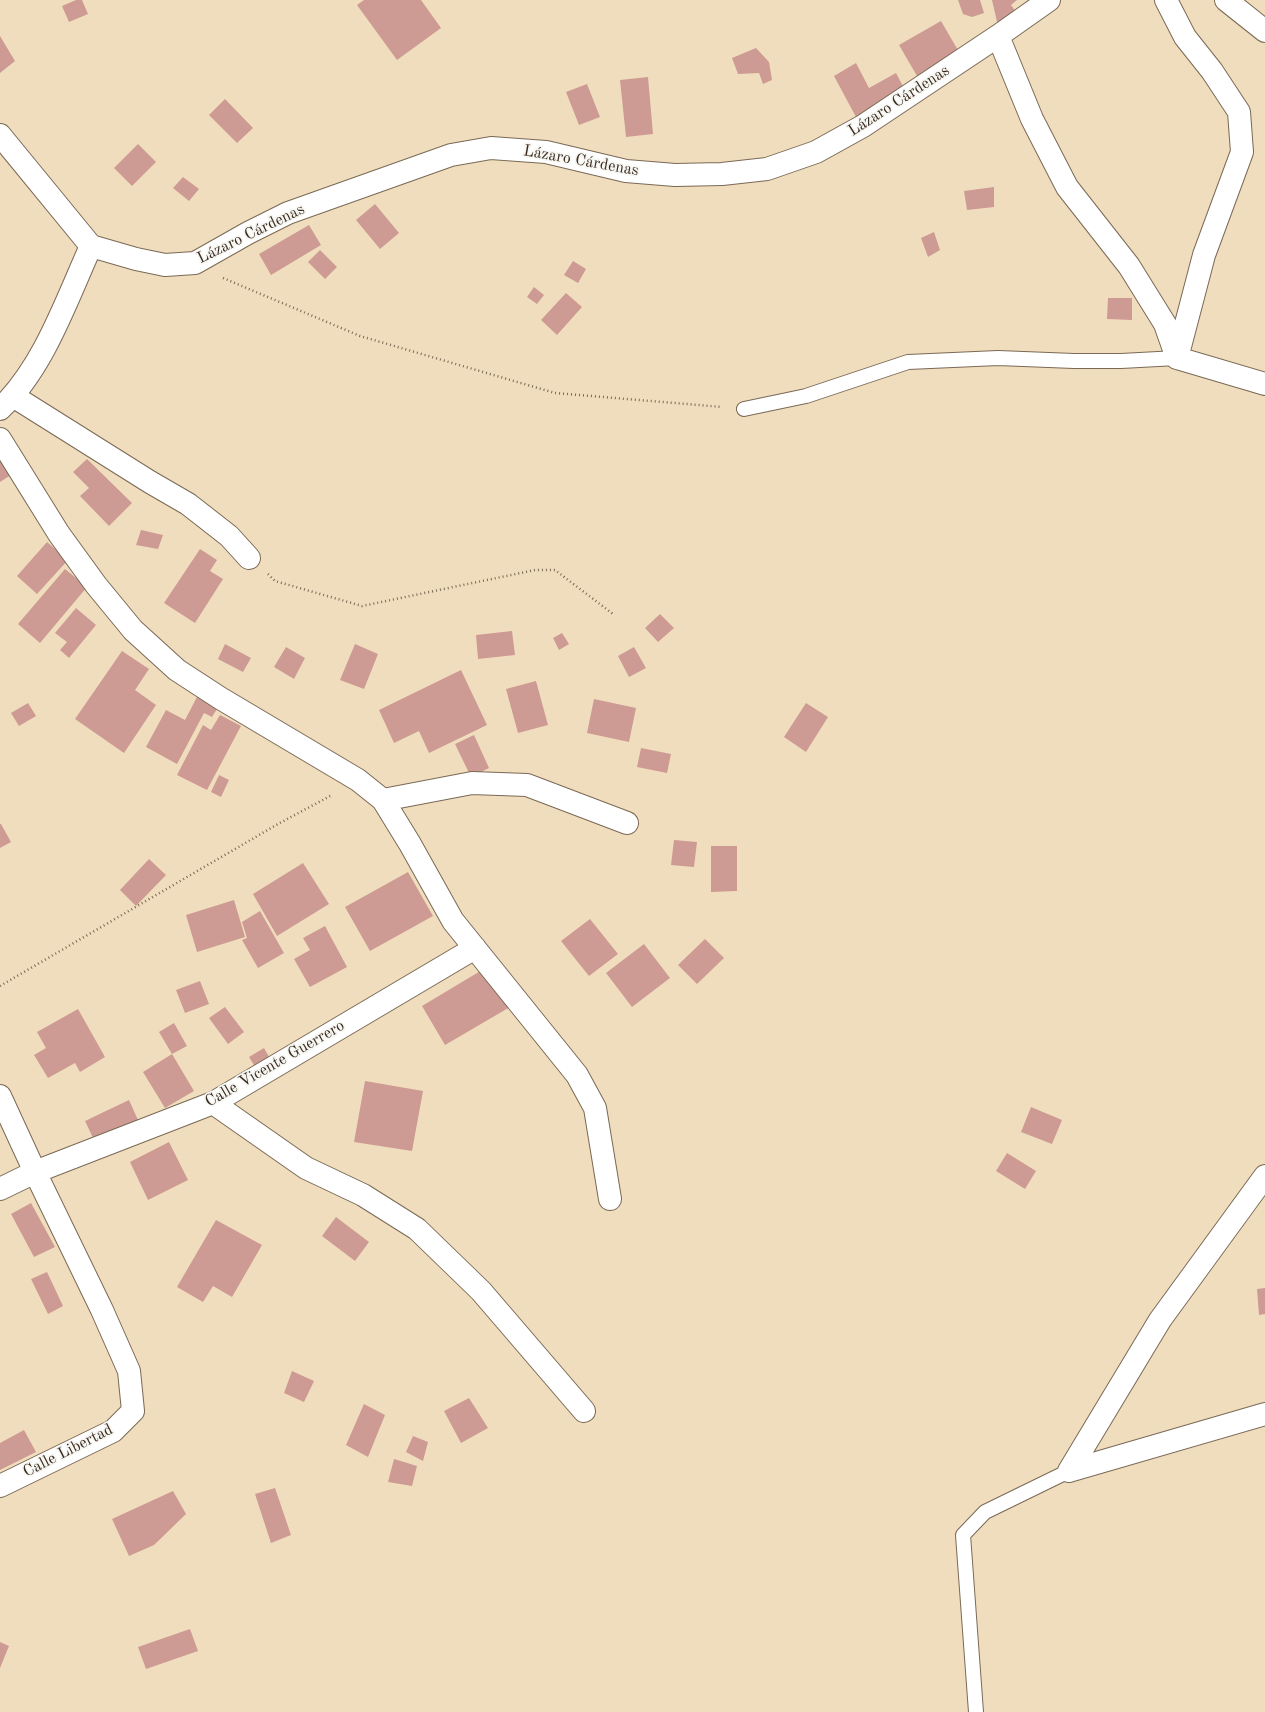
<!DOCTYPE html>
<meta charset="utf-8">
<style>
body{margin:0}
canvas{display:block;background:#f0ddbd}
</style>
<canvas width="1265" height="1712"></canvas>
<script>
const ctx = document.querySelector('canvas').getContext('2d');
ctx.lineJoin = 'round';
function paint(path, color) { ctx.fillStyle = color; ctx.fill(path, 'evenodd'); }
function strokePath(path, color, width, dash) { ctx.strokeStyle = color; ctx.lineWidth = width; ctx.lineCap = dash ? 'butt' : 'round'; ctx.setLineDash(dash || []); ctx.stroke(path); }
function write(font, color, halo, rows, align = 'center') {
  ctx.font = font + ' "Old Standard TT",serif'; ctx.lineWidth = 3.5; ctx.setLineDash([]); ctx.textBaseline = 'middle'; ctx.strokeStyle = halo; ctx.fillStyle = color; for (const [text, x, y, turn = 0] of rows) {
    ctx.save(); ctx.translate(x, y); ctx.rotate((+turn || 0) * Math.PI / 180); ctx.textAlign = isNaN(turn) ? turn : align; if (halo) ctx.strokeText(text, 0, 0); ctx.fillText(text, 0, 0); ctx.restore();
  }
}
const building = new Path2D(`
 M76 0H82L88 14 69 22 62 6Z
 M364 0H421L441 28 397 60 357 5Z
 M958 0H980L984 13 972 17 963 14Z
 M992 0H1017L1011 5 1016 12 998 26Z
 M941 21 959 52 917 76 899 45Z
 M0 36 15 61 0 73Z
 M756 48 769 62 772 80 763 84 759 73 738 74 732 58Z
 M856 63 869 88 896 73 905 90 856 117 834 76Z
 M648 77 653 134 626 137 620 80Z
 M587 84 600 117 579 125 566 92Z
 M225 99 253 128 237 143 209 115Z
 M138 144 156 162 132 186 114 168Z
 M183 177 199 189 189 201 173 188Z
 M994 187V207L967 210 964 191Z
 M375 204 399 233 380 249 356 220Z
 M309 225 321 245 271 275 259 254Z
 M934 232 940 250 928 257 921 238Z
 M320 250 337 267 325 279 308 262Z
 M573 261 586 269 578 283 564 275Z
 M534 287 544 295 537 304 527 297Z
 M566 293 582 307 557 335 541 320Z
 M1108 298H1132V320L1107 319Z
 M0 450 14 473 0 482Z
 M87 459 132 503 109 526 80 496 89 488 73 472Z
 M141 530 163 535 158 549 136 545Z
 M47 542 68 560 37 594 17 576Z
 M200 549 217 560 210 571 223 579 195 623 164 603Z
 M65 569 87 587 40 643 18 624Z
 M76 608 96 625 69 658 60 650 67 642 55 633Z
 M660 614 674 628 658 642 645 628Z
 M512 631 515 655 478 659 476 635Z
 M562 633 569 644 559 650 553 638Z
 M225 644 251 658 243 672 218 659Z
 M355 644 378 654 364 689 340 680Z
 M286 647 305 658 294 679 274 667Z
 M634 647 646 668 629 677 618 656Z
 M122 651 149 669 135 690 156 705 124 753 75 719Z
 M461 670 487 725 429 753 419 731 394 743 379 710Z
 M536 681 548 725 518 733 506 689Z
 M199 693 220 704 212 717 204 713 177 764 146 747 166 710 185 720Z
 M594 699 636 708 629 742 587 733Z
 M28 703 36 716 19 726 11 713Z
 M806 703 828 717 806 752 784 737Z
 M220 715 241 726 207 790 177 775 203 725 211 730Z
 M474 735 489 768 471 777 455 744Z
 M641 748 671 754 667 773 637 767Z
 M219 775 229 780 221 797 211 792Z
 M0 824H1L11 842 0 848Z
 M674 840 697 842 694 867 671 865Z
 M711 846H737V891L711 892Z
 M149 859 166 875 136 906 120 890Z
 M303 863 329 904 277 936 253 894Z
 M408 872 433 916 370 951 345 907Z
 M234 900 245 937 197 952 186 915Z
 M260 911 284 953 258 968 242 940 247 938 242 922Z
 M590 919 618 954 589 976 561 941Z
 M325 926 347 967 310 987 294 959 310 950 303 938Z
 M705 939 724 958 697 984 678 965Z
 M644 944 670 978 632 1007 606 973Z
 M487 967 510 1007 445 1045 422 1006Z
 M200 981 209 1004 185 1013 176 990Z
 M225 1007 244 1032 228 1044 209 1018Z
 M78 1009 105 1057 80 1072 75 1063 48 1078 34 1055 46 1048 37 1032Z
 M174 1023 187 1046 172 1054 159 1032Z
 M264 1048 272 1062 257 1070 249 1057Z
 M172 1054 194 1091 165 1108 143 1072Z
 M365 1081 423 1091 412 1151 354 1142Z
 M129 1100 138 1120 94 1140 85 1121Z
 M1031 1107 1062 1120 1052 1144 1021 1132Z
 M169 1142 188 1180 148 1200 130 1162Z
 M1007 1153 1036 1171 1025 1189 996 1171Z
 M31 1203 55 1247 34 1257 11 1214Z
 M336 1217 369 1242 355 1261 322 1236Z
 M216 1220 262 1245 232 1297 213 1286 203 1302 177 1287Z
 M47 1272 63 1306 48 1314 31 1279Z
 M1265 1288V1314L1259 1315 1257 1289Z
 M292 1371 314 1381 304 1402 284 1393Z
 M469 1398 488 1428 461 1443 444 1411Z
 M364 1404 385 1415 368 1457 346 1445Z
 M24 1430 36 1452 0 1470V1443Z
 M413 1436 428 1442 423 1461 406 1452Z
 M394 1459 417 1466 412 1486 388 1482Z
 M275 1488 291 1535 271 1543 255 1494Z
 M173 1491 186 1514 154 1545 129 1556 112 1519Z
 M190 1629 198 1651 146 1669 138 1647Z
 M0 1642 9 1646 0 1668Z`);
const path = new Path2D(`
 M223 278 360 336 555 393 722 407
 M268 574 275 581 362 606 535 570H555L613 614
 M0 986 278 824 332 795`);
const service = new Path2D(`
 M744 409 806 396 908 362 998 358 1074 361H1121L1177 358
 M976 1712 963 1535 985 1512 1069 1471`);
const minor = new Path2D(`
 M1166 0 1185 37 1212 71 1239 112 1242 152 1204 255 1177 358
 M1226 0 1265 31
 M998 36 1032 119 1067 187 1129 266 1165 324 1177 358
 M0 135 91 246
 M91 246 136 259 165 265 195 263 248 233 288 213 451 155 491 148 546 152 626 171 675 175 722 174 767 169 816 152 863 126 998 36 1049 0
 M1177 358 1265 384
 M13 396 150 482 188 504 229 536 249 558
 M0 409C44 367 66 301 91 246
 M0 439 59 534 96 585 133 630 177 670 220 698 358 780 383 800 410 844 453 921 577 1075 595 1108 610 1199
 M383 800 472 783 527 785 627 823
 M0 1096 35 1172 102 1310 129 1371 133 1411 113 1431 0 1486
 M213 1103 306 1168 363 1195 417 1229 481 1291 584 1411
 M0 1189 35 1172 213 1103 475 948
 M1069 1471 1160 1320 1265 1176
 M1069 1471 1265 1414`);
const streetNames = [
 ["Lázaro Cárdenas",899,101,-33],
 ["Lázaro Cárdenas",581,161,10],
 ["Lázaro Cárdenas",251,234,-26],
 ["Calle Vicente Guerrero",275,1064,-30],
 ["Calle Libertad",68,1451,-27]
];
paint(building, '#cd9b93');
strokePath(service, '#7a6956', 16);
strokePath(minor, '#7a6956', 24);
strokePath(path, '#7a6956', 2.5, [1, 3]);
strokePath(service, '#fff', 14);
strokePath(minor, '#fff', 22);
write('16px', '#3b2a1e', '#f6f6f2', streetNames);
</script>
